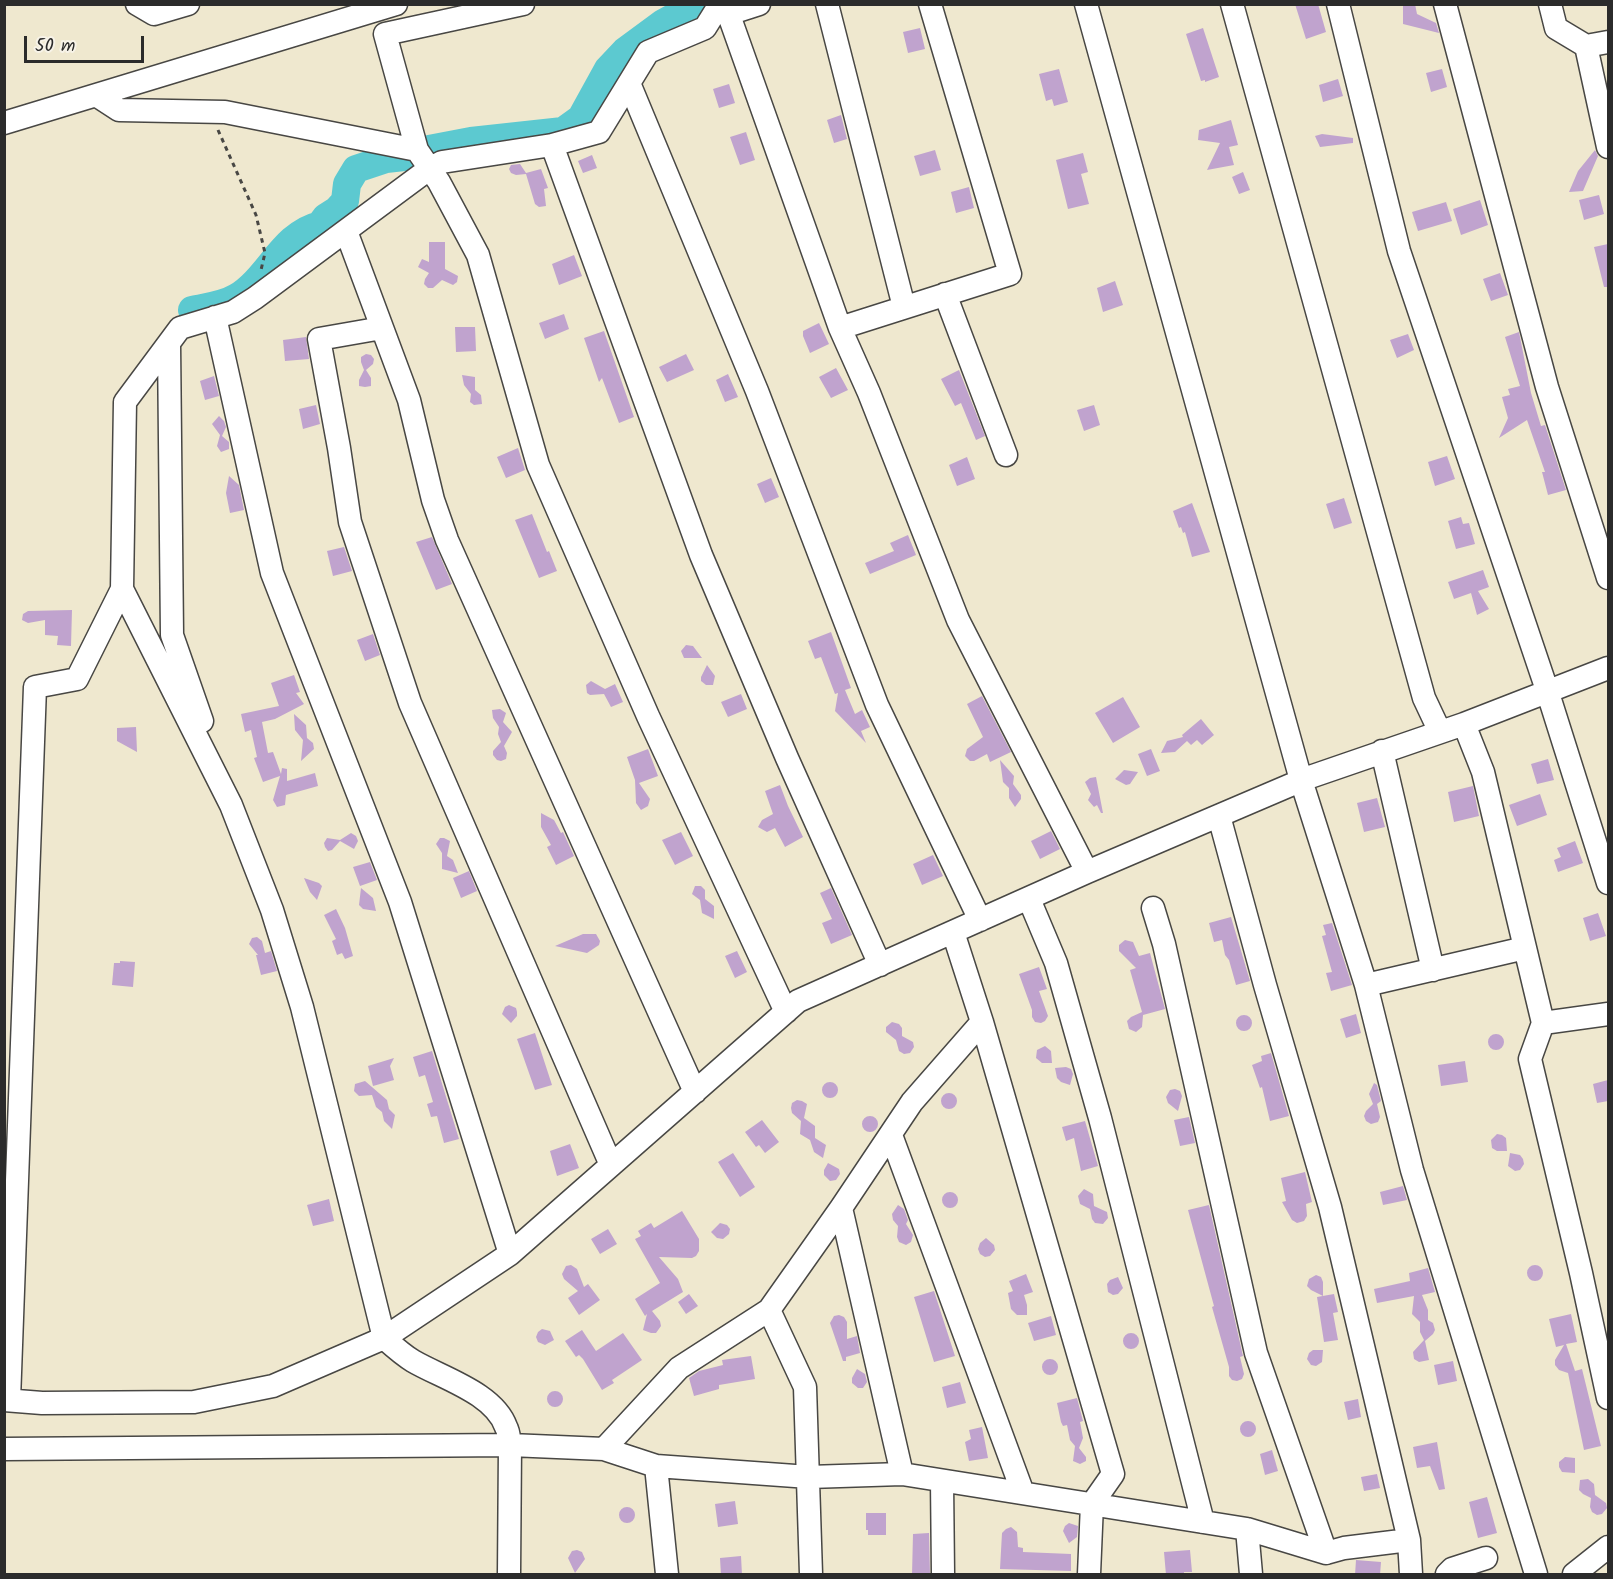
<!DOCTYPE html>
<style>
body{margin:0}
#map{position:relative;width:1613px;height:1579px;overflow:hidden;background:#efe8cf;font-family:Kalam,sans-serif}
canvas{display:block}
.frame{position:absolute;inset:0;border:6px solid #2b2b2b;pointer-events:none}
.scale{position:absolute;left:24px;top:36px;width:120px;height:27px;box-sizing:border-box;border:3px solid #2b2b2b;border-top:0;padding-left:8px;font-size:18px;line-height:21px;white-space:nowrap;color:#2b2b2b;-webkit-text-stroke:4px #f7f3e8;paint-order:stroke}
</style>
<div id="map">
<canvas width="1613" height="1579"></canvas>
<div class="frame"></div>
<div class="scale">50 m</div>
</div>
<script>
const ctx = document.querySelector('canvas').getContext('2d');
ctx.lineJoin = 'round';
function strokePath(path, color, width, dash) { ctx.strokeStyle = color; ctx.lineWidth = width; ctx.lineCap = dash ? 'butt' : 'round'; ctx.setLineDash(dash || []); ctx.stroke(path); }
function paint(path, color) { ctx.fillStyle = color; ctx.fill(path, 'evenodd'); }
const river = new Path2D(`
 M429 149 471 141 563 131 581 118 608 69 625 51 663 23 698 4
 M192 310C207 307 224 305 237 297 269 278 282 234 320 225L326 217 337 210 345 201 347 184 356 169 386 159 413 156`);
const building = new Path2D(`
 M1295 4H1318L1326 32 1306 39Z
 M1403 4H1415L1417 14 1436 23 1439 33 1403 24Z
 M920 28 925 49 908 53 903 32Z
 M1203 28 1219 77 1205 82V80L1201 81 1186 34Z
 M1059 69 1068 102 1054 106 1052 99 1046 101 1039 74Z
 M1442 69 1447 87 1431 92 1426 73Z
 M1338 79 1343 96 1323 102 1319 85Z
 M729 84 735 103 719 108 713 89Z
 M841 115 847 139 834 143 827 120Z
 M1231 120 1238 145 1229 147 1234 165 1207 170 1220 143 1198 140 1199 130Z
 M746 132 755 160 740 165 730 137Z
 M1322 134 1353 138V143L1320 147 1315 136Z
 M935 150 941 170 920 176 914 156Z
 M1595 150 1598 156 1583 191 1569 192 1578 171Z
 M1083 153 1088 172 1081 174 1089 204 1068 209 1056 160Z
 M592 155 597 168 583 173 578 161Z
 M520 164 526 173 541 169 548 188 544 189 546 206 539 207 535 204 526 174 516 175 511 173 509 169 511 165Z
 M1243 172 1250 190 1239 194 1232 177Z
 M969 187 974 208 956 213 951 192Z
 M1599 195 1604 214 1584 220 1579 200Z
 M1480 200 1488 225 1461 235 1453 209Z
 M1446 202 1452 221 1418 231 1412 212Z
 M429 242H445V269L458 276 457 282 453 285 442 280 433 288H428L424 284 425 279 429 273 418 267 422 259 429 262Z
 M1608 244V287H1604L1594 247Z
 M574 255 582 276 559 285 552 264Z
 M1500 273 1508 295 1491 301 1483 279Z
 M1115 281 1123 305 1103 312 1097 288Z
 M564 314 569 329 545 339 539 323Z
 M819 323 829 344 810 353 803 336V331Z
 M455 327H475L476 351 456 352Z
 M604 331 634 417 619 423 602 378 599 382 584 338Z
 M1519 332 1531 393 1541 426 1545 425 1566 490 1548 495 1542 472H1545L1527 420 1499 438 1508 418 1502 397 1510 395 1508 389 1520 386 1505 337Z
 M1408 334 1414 350 1397 358 1390 340Z
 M306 337 309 359 285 361 283 340Z
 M366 354 371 355 374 359 373 364 366 370 371 378V386L365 387 359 386V380L364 370 361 362V357Z
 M686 354 694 370 667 382 659 367Z
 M836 368 848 390 831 398 819 377Z
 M959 370 985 436 976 440 961 403 955 406 941 379Z
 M728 374 738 397 725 402 716 380Z
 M462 375 475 377V390L481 395 482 404 474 405 470 402 471 394 464 385Z
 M214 376 219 396 205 400 200 381Z
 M316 405 320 424 303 429 299 409Z
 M1094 405 1100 425 1084 431 1077 410Z
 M219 416 224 421 226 427 222 436 229 442V449L221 452 217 446 220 435 212 424Z
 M518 448 525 470 506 478 497 457Z
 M1447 456 1455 479 1435 486 1428 462Z
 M967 457 975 479 957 486 949 465Z
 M229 476 239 485 244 510 230 513 226 493Z
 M771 478 779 497 765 503 757 484Z
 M1344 498 1352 523 1334 529 1326 504Z
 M1192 503 1210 552 1192 557 1185 532 1183 533 1181 527 1179 528 1173 511Z
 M532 514 547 552 549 551 557 571 539 578 515 520Z
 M1461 517 1463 524 1469 523 1475 544 1456 549 1448 521Z
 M908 535 916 555 870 574 865 563 894 551 890 543Z
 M432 537 452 584 436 590 416 542Z
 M344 547 352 571 333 576 327 551Z
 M1483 570 1489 587 1478 591 1489 609 1477 615 1471 593 1454 599 1448 582Z
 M72 610 71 646 57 645 58 636 45 635V620L28 623 22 620 23 614 28 611Z
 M831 632 851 688 845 690 855 714 862 710 870 727 861 731 866 743 835 711 838 693 835 694 821 657 815 659 808 641Z
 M373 634 380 655 365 661 357 640Z
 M686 645 693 646 702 658H684L681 651Z
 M707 665 715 676 713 685H706L701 681V677Z
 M294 675 300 692 296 693 304 704 275 719 262 722 268 753 273 752 281 774 282 768 287 769V781L315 773 318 786 286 795 285 805 277 807 273 800 280 776 263 782 254 758 257 757 251 730 245 732 241 714 279 706 271 683Z
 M591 681 605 689 615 684 623 702 611 707 604 694 590 695 587 693 586 685Z
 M741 694 747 709 728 717 721 702Z
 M982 696 1011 752 990 762 987 754 974 761H970L965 756 967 749 983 737 967 704Z
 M1123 697 1140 727 1113 743 1095 713Z
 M500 709 506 713 503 722 512 732 504 746 507 753 506 759 501 761 497 760 493 755V751L501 742 498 734 499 727 493 718 492 710Z
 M294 714 306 725 307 738 313 743 314 749 301 761 303 740 295 730Z
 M1201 719 1214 735 1202 745 1197 740 1191 745 1187 741 1175 752 1161 753 1167 741 1183 737 1182 735Z
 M136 727 137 752 117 741V728Z
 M648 749 658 776 639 783 650 799 648 806 641 810 636 803 635 780 627 757Z
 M1151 749 1160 771 1147 776 1138 754Z
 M1548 759 1554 780 1537 784 1531 764Z
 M1000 760 1014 776 1013 784 1021 795V799L1015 807 1009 798V788L1003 782Z
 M1124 770 1138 772 1130 784 1126 785 1115 779Z
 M1096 777 1103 813H1101L1097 805 1094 807 1088 800 1091 794 1085 782 1090 778Z
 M780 785 788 806 803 837 785 847 775 828 767 832 758 827 762 820 773 814 765 791Z
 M1473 786 1479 816 1454 822 1448 792Z
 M1540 794 1547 815 1517 826 1509 805Z
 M1377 798 1385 827 1364 832 1357 803Z
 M541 813 554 820 561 833 563 832 574 856 556 865 547 847 551 845 541 827Z
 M1051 831 1060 849 1040 859 1031 841Z
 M681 832 693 856 675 865 662 840Z
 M351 833 356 836 358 841 354 849 340 841 332 850 328 851 325 847 324 843 327 838 340 840Z
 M440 838H444L450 841 447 856 453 860 458 873 442 869V853L436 844Z
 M1575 841 1583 863 1558 872 1554 860 1561 857 1557 848Z
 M933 855 943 876 922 885 913 864Z
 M370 862 377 880 360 886 353 867Z
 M469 871 477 891 461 898 453 878Z
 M304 878 319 883 322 886 317 900 310 892Z
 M695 886H701L705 890V899L714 906V919L702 913 700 900 692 894Z
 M361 888 373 898 376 911 363 909 359 905Z
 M831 888 852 935 831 944 822 923 832 919 820 893Z
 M336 909 345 928 353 956 345 959 342 953 337 955 332 941 336 939 324 915Z
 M1598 913 1606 936 1590 941 1583 918Z
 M1231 917 1250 981 1236 985 1229 960 1225 955 1222 940 1214 942 1209 923Z
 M1332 923 1352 985 1331 991 1326 973 1332 972 1322 936 1326 935 1323 925Z
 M583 934H596L600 941 599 945 587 953 555 946Z
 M257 937 262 941 265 953 271 951 277 971 261 975 256 955H258L249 944 252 938Z
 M1125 940 1133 942 1139 956 1150 953 1165 1009 1143 1015 1142 1027 1136 1032 1129 1029 1127 1021 1131 1017 1142 1012 1130 970 1136 968 1119 951V945Z
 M737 951 747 972 735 978 725 956Z
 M120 961 135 962 133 987 112 985 114 963H120Z
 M1039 967 1047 989 1039 991 1048 1016 1045 1021 1041 1023 1035 1022 1032 1017V1010L1019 974Z
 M509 1005 516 1008 517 1012V1016L511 1023 502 1014 505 1007Z
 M1356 1014 1361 1033 1346 1038 1340 1019Z
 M1236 1023a8 8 0 1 1 16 0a8 8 0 1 1-16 0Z
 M892 1022 899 1024 902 1028V1036L913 1042 914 1047 910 1053 904 1054 899 1051 896 1040 886 1032V1027Z
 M535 1033 552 1085 535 1090 517 1039Z
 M1488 1042a8 8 0 1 1 16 0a8 8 0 1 1-16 0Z
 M1045 1046 1051 1051 1052 1063H1042L1036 1058 1037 1050Z
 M432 1051 459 1139 444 1143 437 1116 431 1117 427 1104 433 1102 425 1075 419 1077 413 1057Z
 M1271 1053 1289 1116 1270 1121 1262 1087 1260 1088 1252 1065 1262 1061 1261 1056Z
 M394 1058 390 1066 394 1080 373 1086 368 1066Z
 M1465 1061 1468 1082 1441 1086 1438 1065Z
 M1066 1067 1071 1069 1073 1074 1070 1085 1061 1082 1057 1078 1055 1068Z
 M1608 1080V1101L1597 1103 1593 1084Z
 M365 1081 387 1100 389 1109 395 1115 392 1129 384 1121 382 1112 376 1107 372 1095 359 1096 354 1091 355 1084Z
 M822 1090a8 8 0 1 1 16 0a8 8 0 1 1-16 0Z
 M1374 1083 1377 1085 1381 1101 1377 1104 1380 1117 1378 1122 1371 1124 1366 1121 1364 1116 1366 1111 1373 1104 1369 1094Z
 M1175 1089 1180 1091 1182 1096 1178 1111 1168 1103 1166 1097 1170 1090Z
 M941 1101a8 8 0 1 1 16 0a8 8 0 1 1-16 0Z
 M797 1100 802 1101 807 1104 804 1118 815 1126V1138L826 1145 823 1158 814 1152 810 1140 800 1134 801 1121 792 1113 791 1108 792 1103Z
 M862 1124a8 8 0 1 1 16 0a8 8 0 1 1-16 0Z
 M1189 1117 1195 1143 1180 1146 1174 1120Z
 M762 1120 779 1142 765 1153 759 1145 756 1147 745 1132Z
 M1085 1121 1098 1166 1081 1171 1074 1138 1066 1141 1062 1127Z
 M1497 1134 1502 1135 1506 1138 1507 1151H1497L1492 1148 1491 1140Z
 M570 1144 579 1168 557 1176 550 1151Z
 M733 1153 755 1187 740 1197 718 1162Z
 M1510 1153 1520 1155 1523 1159 1524 1164 1520 1170 1515 1171 1508 1166Z
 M828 1163 839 1169 840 1174 836 1180 830 1181 824 1175V1170Z
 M1305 1172 1312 1202 1306 1204 1307 1216 1304 1221 1297 1223 1292 1220 1282 1202 1286 1201 1281 1178Z
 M1403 1186 1407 1200 1383 1205 1380 1192Z
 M1084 1189 1093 1194 1094 1206 1107 1212 1108 1218 1103 1224 1095 1223 1092 1219 1090 1209 1080 1204 1078 1196Z
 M942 1200a8 8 0 1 1 16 0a8 8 0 1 1-16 0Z
 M329 1199 334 1221 313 1226 307 1205Z
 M898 1205 904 1209 908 1220 906 1224 913 1235 911 1242 906 1245 899 1242 897 1237 898 1226 893 1220 892 1214Z
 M1209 1205 1243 1356 1240 1357 1244 1374 1242 1379 1237 1381 1232 1380 1229 1376V1367L1212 1307 1214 1306 1188 1210Z
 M682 1211 699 1239V1251L696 1256 692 1258 659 1257 678 1279 683 1292 652 1311 660 1321 661 1326 656 1333H651L643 1330 647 1314 645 1316 635 1299 660 1283 635 1239 641 1236 638 1231 651 1223 654 1228Z
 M720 1223 727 1225 730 1229 729 1234 723 1239 717 1238 711 1232Z
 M608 1229 617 1244 600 1254 591 1239Z
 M986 1238 994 1245 995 1250 990 1256 985 1257 980 1254 978 1249 980 1243Z
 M1527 1273a8 8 0 1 1 16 0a8 8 0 1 1-16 0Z
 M571 1265 577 1269 584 1287 588 1284 600 1300 579 1315 568 1298 578 1291 564 1279 562 1274 566 1266Z
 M1428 1268 1435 1292 1422 1295 1428 1310V1320L1433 1323 1435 1330 1433 1334 1425 1341 1429 1360 1419 1362 1414 1359 1413 1352 1424 1340 1420 1332V1322L1412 1314 1414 1296 1377 1303 1374 1289 1410 1281 1409 1273Z
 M1026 1274 1033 1292 1024 1295 1027 1305V1315H1017L1011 1309 1008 1293 1013 1291 1009 1281Z
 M1316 1275 1321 1277 1323 1282V1296L1311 1290 1307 1286 1309 1279Z
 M1118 1277 1123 1288 1118 1294 1113 1295 1108 1292 1107 1284 1110 1280Z
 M934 1291 955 1356 934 1362 914 1297Z
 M689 1294 698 1306 686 1314 678 1302Z
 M1334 1294 1338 1312 1333 1313 1338 1340 1324 1342 1317 1297Z
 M1571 1314 1577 1342 1566 1344 1575 1371 1582 1369 1601 1446 1584 1450 1568 1373 1559 1370 1555 1365V1360L1564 1345 1556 1347 1549 1319Z
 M839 1315 844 1317 847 1322V1339L857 1336 860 1353 846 1357V1361H843L830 1323 834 1316Z
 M1051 1316 1056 1335 1034 1341 1028 1323Z
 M542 1329 550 1331 554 1340 545 1345 538 1342 536 1337 538 1332Z
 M582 1330 596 1351 623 1333 642 1360 612 1380 614 1383 602 1390 583 1359 579 1355 576 1357 565 1341Z
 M1123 1341a8 8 0 1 1 16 0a8 8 0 1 1-16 0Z
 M1313 1350H1323L1322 1362 1316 1366 1311 1365 1307 1359 1309 1353Z
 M751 1356 755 1379 719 1385V1389L694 1396 689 1378 699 1371 723 1365 722 1360Z
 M1042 1367a8 8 0 1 1 16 0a8 8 0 1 1-16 0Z
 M1453 1361 1457 1381 1438 1385 1434 1365Z
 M857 1369 865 1374 867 1382 863 1388H858L852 1383V1378Z
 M960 1382 966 1403 947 1408 942 1387Z
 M547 1399a8 8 0 1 1 16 0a8 8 0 1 1-16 0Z
 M1077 1398 1083 1421 1080 1422 1083 1438 1079 1448 1086 1457V1461L1080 1464 1073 1461 1075 1446 1070 1440 1067 1425 1063 1426 1061 1422 1057 1403Z
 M1358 1399 1361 1417 1348 1420 1344 1402Z
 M1240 1429a8 8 0 1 1 16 0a8 8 0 1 1-16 0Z
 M982 1427 988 1458 969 1461 965 1442 971 1439 969 1430Z
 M1437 1442 1445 1489 1439 1490 1430 1466 1417 1468 1413 1447Z
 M1272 1450 1278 1471 1265 1475 1260 1454Z
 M1565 1457 1575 1458V1473L1562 1472 1559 1467V1462Z
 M1377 1474 1380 1488 1364 1491 1361 1477Z
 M1588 1479 1594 1484 1595 1495 1606 1503 1607 1508 1602 1514 1597 1515 1592 1512 1590 1507 1591 1498 1583 1494 1579 1490 1580 1480Z
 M1487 1497 1497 1533 1478 1538 1469 1502Z
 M735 1501 738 1524 718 1527 715 1504Z
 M619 1515a8 8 0 1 1 16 0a8 8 0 1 1-16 0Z
 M866 1513H886V1535H868V1530H866Z
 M1069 1523 1078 1526 1077 1537 1069 1543 1063 1531 1065 1526Z
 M1011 1527 1017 1532 1018 1547 1023 1548V1552L1071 1554V1571L1000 1569 1002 1533 1006 1529Z
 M929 1533 930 1575H912L913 1534Z
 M577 1550 582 1552 585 1559 575 1573 568 1558 572 1551Z
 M1190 1550 1192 1572H1184V1575H1166L1164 1552Z
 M741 1556 742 1575H721L720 1558Z
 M1356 1560 1381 1562 1380 1575H1355Z`);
const path = new Path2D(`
 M218 130 256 215 265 253 261 270`);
const minor = new Path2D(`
 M137 4 154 14 188 4
 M523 4 385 34 417 150 439 182 478 255 538 465 648 716 786 1012
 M725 4 840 328 869 393 958 620 1087 872
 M827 4 904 307
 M1086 4 1301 780 1366 985 1412 1170 1536 1574
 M1232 4 1424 698 1440 732
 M1338 4 1399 251 1547 690 1608 883
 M1445 4 1547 387 1608 578
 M1550 4 1556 28 1586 46 1608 42
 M728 14 759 4
 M1586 46 1608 147
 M629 83 757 391 877 705 980 920
 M96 95 119 110 225 112 417 150
 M4 123 396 4
 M552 145 701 555 787 758 880 965
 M346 231 409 400 433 500 447 540 695 1092
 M945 294 1006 455
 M215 317 272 573 400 902 510 1254
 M382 328 319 339 339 448 350 522 410 703 611 1165
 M840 328 1010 274 930 4
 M169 343 172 635 202 721
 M122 589 231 805 272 910 302 1007 384 1338C393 1346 403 1355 413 1361 442 1378 494 1393 506 1427 509 1432 509 1439 510 1445L509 1574
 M1464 724 1483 772 1543 1023 1530 1059 1581 1273 1608 1398
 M1382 751 1433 970
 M1219 816 1265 985 1330 1207 1409 1540 1411 1574
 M1029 899 1056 963 1100 1118 1203 1522
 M1153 908 1164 944 1256 1353 1326 1553
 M953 932 982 1022 1113 1474 1092 1504 1089 1574
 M1366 985 1525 948
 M1543 1023 1608 1014
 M891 1135 1023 1493
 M841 1208 902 1474
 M769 1310 805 1387 811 1574
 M4 1400 42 1403 194 1402 273 1386 384 1338 510 1254 798 1001 1087 872 1307 778 1464 724 1608 668
 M9 1400 35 687 77 679 122 589 125 402 180 328 233 312 255 298 429 169 442 162 552 145 599 132 648 52 705 28 720 4
 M4 1449 510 1445 604 1449 656 1466 809 1477 902 1474 1247 1529 1326 1553 1344 1548 1409 1540
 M604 1449 679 1368 769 1310 841 1208 912 1102 982 1022
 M656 1466 667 1574
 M942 1481 943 1574
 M1247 1529 1251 1574
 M1447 1574 1452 1569 1486 1558
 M1574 1574 1608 1547`);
strokePath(river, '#5cc9d0', 28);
paint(building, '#c0a3ce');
strokePath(minor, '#484744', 25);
strokePath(path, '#484744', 3, [4.5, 4.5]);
strokePath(minor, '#fff', 22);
</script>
